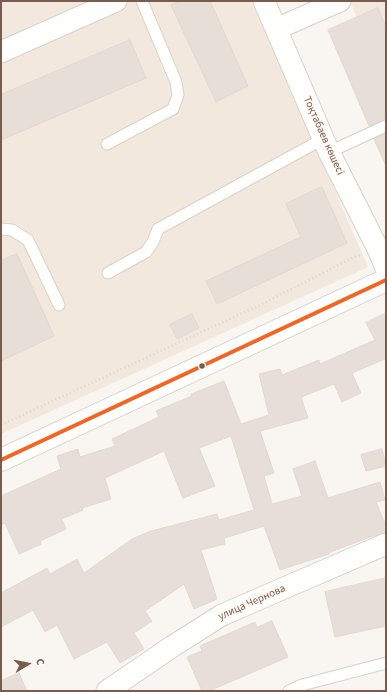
<!DOCTYPE html>
<meta charset="utf-8">
<style>
body{margin:0}
#map{position:relative;width:387px;height:692px;overflow:hidden;background:#f9f5f0;font-family:"Source Sans 3",sans-serif}
canvas{display:block}
.frame{position:absolute;inset:0;border:2px solid #7a5c4d;pointer-events:none}
.north{position:absolute;left:8px;top:644px;width:40px;height:40px;-webkit-text-stroke:3px #fffaf3;paint-order:stroke;rotate:80deg;font-size:11px;font-weight:700;line-height:16px;text-align:center;color:#7a5c4d}
.north::after{content:'';display:block;margin:auto;width:14px;height:18px;background:#7a5c4d;clip-path:polygon(50% 0,100% 100%,50% 72%,0 100%)}
</style>
<div id="map">
<canvas width="387" height="692"></canvas>
<div class="frame"></div>
<div class="north">С</div>
</div>
<script>
const ctx = document.querySelector('canvas').getContext('2d');
ctx.lineJoin = 'round';
function paint(path, color) { ctx.fillStyle = color; ctx.fill(path, 'evenodd'); }
function strokePath(path, color, width, dash) { ctx.strokeStyle = color; ctx.lineWidth = width; ctx.lineCap = dash ? 'butt' : 'round'; ctx.setLineDash(dash || []); ctx.stroke(path); }
function write(font, color, halo, rows, align = 'center') {
  ctx.font = font + ' "Source Sans 3",sans-serif'; ctx.lineWidth = 3; ctx.setLineDash([]); ctx.textBaseline = 'middle'; ctx.strokeStyle = halo; ctx.fillStyle = color; for (const [text, x, y, turn = 0] of rows) {
    ctx.save(); ctx.translate(x, y); ctx.rotate((+turn || 0) * Math.PI / 180); ctx.textAlign = isNaN(turn) ? turn : align; if (halo) ctx.strokeText(text, 0, 0); ctx.fillText(text, 0, 0); ctx.restore();
  }
}
const residential = new Path2D(`
 M1 1H252L368 267 1 434Z
 M350 1H386V85Z`);
const building = new Path2D(`
 M181 1H210L248 86 216 102 171 5Z
 M378 8 386 27V119L369 126 328 30Z
 M130 40 146 78 1 140V95Z
 M386 134V166L374 139Z
 M322 187 347 243 217 304 206 281 301 237 286 204Z
 M17 254 54 336 1 361V261Z
 M386 313V361L385 359 352 373 361 393 342 402 334 384 301 397 308 418 260 431 274 473 264 476 272 504 302 496 293 469 315 461 328 498 380 482 385 500 376 502 386 526V532L370 537 328 553 329 554 280 570 264 526 224 538 225 544 201 550 217 599 194 609 184 584 145 611 152 621 134 633 144 649 120 663 107 642 74 659 57 625 45 632 33 610 1 627V593L47 568 50 574 77 559 84 573 132 539 151 531 217 514 219 520 254 510 231 436 199 448 215 486 183 498 164 451 105 478 111 499 82 508 83 510 62 519 66 529 40 541 41 544 19 554 5 523 1 525V496L61 469 57 456 78 449 80 457 115 446 112 439 159 417 156 411 192 396 191 394 224 381 241 424 269 415 259 374 280 369 282 375 319 360 320 364 375 340 366 323Z
 M192 314 199 328 177 339 170 325Z
 M382 449 386 466 366 471 361 455Z
 M386 578V626L335 637 325 592Z
 M272 621 288 657 209 691H202L187 657 202 651 200 646 255 622 257 627Z
 M19 673 27 691H1V681Z`);
const path = new Path2D(`
 M1 425 262 304 352 258 360 255`);
const service = new Path2D(`
 M107 144 173 109 178 95 176 82 142 1
 M329 152 386 126
 M1 229 12 230 28 240 59 305
 M108 273 146 252 153 242 158 229 323 139
 M289 691 302 685 386 663`);
const minor = new Path2D(`
 M264 1 329 152 378 249 386 268
 M276 29 340 1
 M1 52 116 1
 M107 691 173 646 222 615 386 544`);
const tertiary = new Path2D(`
 M1 460 386 280`);
const bus1 = new Path2D(`
 M1 460 386 280`);
const markers = [
 [202,366,3.5,"#7a5c4d"]
];
const streetNames = [
 ["Тоқтабаев көшесі",323,136,66],
 ["улица Чернова",252,603,-24]
];
paint(residential, '#f2e8de');
paint(building, '#e6ded7');
strokePath(building, '#e2d8d2', 1);
strokePath(service, '#d7d1cb', 13);
strokePath(minor, '#d7d1cb', 23);
strokePath(tertiary, '#d7d1cb', 24);
strokePath(path, '#dcd5d0', 2.5, [1, 3]);
strokePath(service, '#fefefd', 11);
strokePath(minor, '#fefefd', 21);
strokePath(tertiary, '#fefefd', 22);
strokePath(bus1, '#f26522', 4);
for (const [x, y, r, color] of markers) { const dot = new Path2D(); dot.arc(x, y, r, 0, 2 * Math.PI); ctx.fillStyle = color; ctx.fill(dot); strokePath(dot, '#fffaf3', 1.5); }
write('11px', '#7a5c4d', '#fffaf3', streetNames);
</script>
